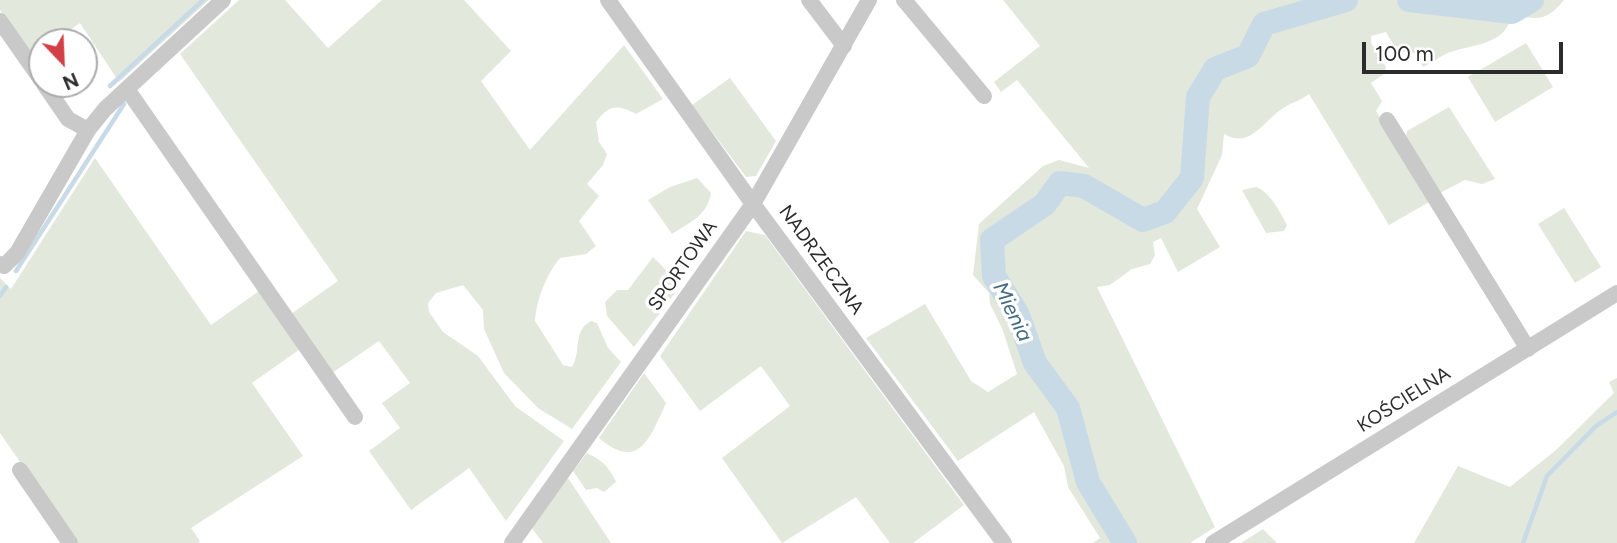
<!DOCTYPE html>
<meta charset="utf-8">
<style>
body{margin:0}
#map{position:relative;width:1617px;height:543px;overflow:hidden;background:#fff;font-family:Figtree,sans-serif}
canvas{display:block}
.north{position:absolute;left:28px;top:28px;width:70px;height:70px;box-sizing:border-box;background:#fff;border:2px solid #ababab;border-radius:50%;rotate:157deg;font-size:19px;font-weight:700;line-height:28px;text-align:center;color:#2c2c2c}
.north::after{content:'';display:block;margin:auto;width:24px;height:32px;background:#d23f46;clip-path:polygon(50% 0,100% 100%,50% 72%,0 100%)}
.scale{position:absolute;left:1362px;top:42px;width:201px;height:32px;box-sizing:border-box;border:4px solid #2c2c2c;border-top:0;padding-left:9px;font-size:21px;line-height:24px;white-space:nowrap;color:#2c2c2c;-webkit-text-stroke:5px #fff;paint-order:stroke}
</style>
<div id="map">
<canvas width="1617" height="543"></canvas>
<div class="north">N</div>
<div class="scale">100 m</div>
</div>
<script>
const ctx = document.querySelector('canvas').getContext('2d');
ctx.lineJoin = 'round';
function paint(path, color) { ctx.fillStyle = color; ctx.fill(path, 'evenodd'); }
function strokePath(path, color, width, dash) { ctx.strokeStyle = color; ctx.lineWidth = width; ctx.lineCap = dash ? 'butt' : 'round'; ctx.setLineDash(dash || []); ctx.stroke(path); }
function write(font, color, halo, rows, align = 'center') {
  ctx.font = font + ' Figtree,sans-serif'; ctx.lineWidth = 7; ctx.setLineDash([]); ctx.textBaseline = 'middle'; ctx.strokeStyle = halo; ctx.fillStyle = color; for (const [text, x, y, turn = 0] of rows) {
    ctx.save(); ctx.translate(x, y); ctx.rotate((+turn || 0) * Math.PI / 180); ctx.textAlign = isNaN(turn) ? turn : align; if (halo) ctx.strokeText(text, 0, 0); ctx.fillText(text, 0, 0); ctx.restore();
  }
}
const green = new Path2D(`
 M0 0H209L119 82 80 23 52 42H42V49L32 55 0 10Z
 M239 0H285L328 48 382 0H464L511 51 481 81 530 150 624 45 663 99 636 114C617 104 609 105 596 122L599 142 607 154 603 165 587 184 599 196 579 221 596 246 586 254 560 258C547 273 536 301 535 321L563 365 572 367C582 351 572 331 591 321L597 323 608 348 621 362 572 429 538 408 504 373 484 329 483 310 463 285 436 293 428 303 429 312 443 332 478 356 515 406 564 441 506 521 469 468 411 510 369 451 400 428 382 403 410 383 379 341 332 373 291 314 338 281 180 54Z
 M1003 0H1564C1545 23 1539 18 1511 16 1506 46 1470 44 1448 53 1439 57 1431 63 1423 67L1414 53 1397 51 1386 32 1371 36V43L1386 67 1384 74 1371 83 1382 101 1376 111 1431 201 1389 225 1309 94C1300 101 1293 102 1285 107 1264 119 1251 150 1224 134L1222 155 1197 209 1220 247 1178 272 1161 238 1153 242 1155 255 1150 264 1132 269 1110 285 1097 287 1215 527 1190 543H1093L1100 538 1068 487 1064 466 1034 412 958 461 866 338 925 304 971 381 988 392 1017 374 1002 328 990 304 989 293 973 275 979 224 1043 166 1059 160 1089 168 1017 80 1001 92 994 82 1040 46Z
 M1526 43 1553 87 1495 122 1468 77Z
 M730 78 776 141 756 176 746 177 692 105Z
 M1449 107 1495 179 1482 184 1465 180 1438 194 1405 141 1407 131Z
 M95 158 211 325 259 291 300 349 252 383 303 456 191 528 200 541 198 543H76L0 433V278L11 289Z
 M697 178 711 193C708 215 689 223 672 234L648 200 670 187Z
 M1256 187C1270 192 1280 212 1287 225L1284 231 1266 233 1242 190Z
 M1564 208 1601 267 1575 283 1538 224Z
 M746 231 765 235 964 505 913 543H890L856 497 782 543 722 458 790 406 761 366 700 411 660 356Z
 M653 257 673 277 678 289 634 347 607 316 605 302 617 290H628Z
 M644 373 666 403C650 438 639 472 599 438Z
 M1617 378V543H1414L1458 466 1510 487 1556 450 1614 393 1609 382Z
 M587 453C602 460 609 467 616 482L604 492 597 488 586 490 573 471Z
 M568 478 611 543H543L531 527Z
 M1263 529 1277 543H1241Z`);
const stream = new Path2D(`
 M110 86 203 0
 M16 271 124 104
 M0 296 6 287
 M1523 543 1547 476 1596 426 1617 412`);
const river = new Path2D(`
 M1409 0 1512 12 1532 0
 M1125 543 1088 482 1068 408 1035 363 1018 315 994 276 992 240 1045 204 1060 183 1084 186 1143 220 1165 212 1192 178 1198 97 1215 69 1248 56 1264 24 1346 0`);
const minor = new Path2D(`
 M608 0 753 204 1004 543
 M809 0 844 46
 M904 0 984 96
 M0 21 42 81
 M44 84 68 119 88 130
 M127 89 355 417
 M1387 120 1528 349
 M0 264 4 266 17 253 88 130 105 109 223 0
 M20 470 70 543
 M512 543 753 204 869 0
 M1213 543 1617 293`);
const streetNames = [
 ["NADRZECZNA",821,260,54],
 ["SPORTOWA",683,266,-55],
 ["KOŚCIELNA",1404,400,-32]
];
const waterNames = [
 ["Mienia",1012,312,64]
];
paint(green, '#e2e8db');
strokePath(stream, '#c9dae7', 4.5);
strokePath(river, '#c9dae7', 24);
strokePath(minor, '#c9c9c9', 16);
write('19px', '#2c2c2c', '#fff', streetNames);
write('italic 21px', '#436a85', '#fff', waterNames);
</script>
